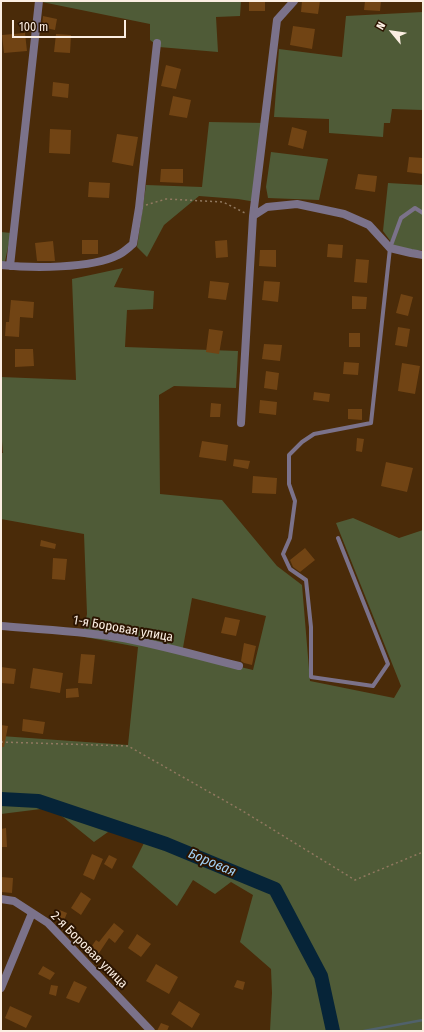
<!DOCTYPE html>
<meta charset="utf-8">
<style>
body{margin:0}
#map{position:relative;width:424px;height:1032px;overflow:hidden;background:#4a2b09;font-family:"Fira Sans Condensed",sans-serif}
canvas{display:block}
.frame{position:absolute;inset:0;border:2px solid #fbeee2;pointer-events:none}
.north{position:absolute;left:372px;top:12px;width:40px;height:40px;-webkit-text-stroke:3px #2b1400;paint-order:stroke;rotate:299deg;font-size:11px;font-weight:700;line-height:16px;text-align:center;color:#fbeee2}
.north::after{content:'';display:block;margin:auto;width:14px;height:18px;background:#fbeee2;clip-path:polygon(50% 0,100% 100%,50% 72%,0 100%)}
.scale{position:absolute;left:12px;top:20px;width:114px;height:18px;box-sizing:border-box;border:2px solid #fbeee2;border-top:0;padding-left:5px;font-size:12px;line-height:14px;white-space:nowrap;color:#fbeee2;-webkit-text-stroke:3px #2b1400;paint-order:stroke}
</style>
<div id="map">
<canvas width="424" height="1032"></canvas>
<div class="frame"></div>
<div class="north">N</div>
<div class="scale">100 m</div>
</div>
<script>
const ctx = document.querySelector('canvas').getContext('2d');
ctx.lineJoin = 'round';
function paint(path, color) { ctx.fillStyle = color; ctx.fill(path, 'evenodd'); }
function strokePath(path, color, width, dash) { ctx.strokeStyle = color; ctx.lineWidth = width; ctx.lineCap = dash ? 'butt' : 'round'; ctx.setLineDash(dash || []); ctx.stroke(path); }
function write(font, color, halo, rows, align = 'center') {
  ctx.font = font + ' "Fira Sans Condensed",sans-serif'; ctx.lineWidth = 4; ctx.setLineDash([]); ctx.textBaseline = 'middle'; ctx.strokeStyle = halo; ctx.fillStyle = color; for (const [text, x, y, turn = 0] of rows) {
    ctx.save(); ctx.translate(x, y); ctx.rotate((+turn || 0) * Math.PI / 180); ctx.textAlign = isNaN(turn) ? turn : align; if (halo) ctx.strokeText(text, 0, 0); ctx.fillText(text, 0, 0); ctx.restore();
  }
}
const green = new Path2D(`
 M37 1H241L240 16 216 17 218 52 159 47 150 40V24Z
 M423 12V110L392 109 390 123H384L383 137 329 133V119L274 117 279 49 342 57 346 16Z
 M209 122 266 123 256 202 238 199 199 196 164 225 147 257 137 247 146 185 202 187Z
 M271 152 328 159 319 200 268 198 266 187Z
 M388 183 423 185V250H397L383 231Z
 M1 232 11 233 4 266H1Z
 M123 268 114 287 154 291 153 309 127 310 125 347 238 351 236 388 174 386 159 395 160 494 222 500 277 566 302 585 310 681 394 698 401 686 336 523 353 518 399 538 423 530V1031H270L272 993 271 969 240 942 253 895 231 882 215 894 193 880 177 906 132 867 146 839 115 827 94 842 63 817 49 808 1 814V736L128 745 138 647 85 637 84 629 87 614 84 534 1 519V453H3L1 430V377L76 380 72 279ZM192 598 266 616 253 670 182 653Z`);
const stream = new Path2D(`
 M364 1031 423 1020`);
const river = new Path2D(`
 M1 799 38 801 166 844 275 889 321 976 333 1031`);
const building = new Path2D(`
 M249 1H265V11H249Z
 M302 1H320L318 14 301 12Z
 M365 1H381L380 11 364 10Z
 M43 16 57 19 55 30 42 27Z
 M293 26 315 29 312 49 290 45Z
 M25 33 27 51 4 53 2 35Z
 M56 34 71 35 70 53 54 52Z
 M166 65 181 69 176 89 161 86Z
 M53 82 69 84 68 98 52 96Z
 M173 96 191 100 187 118 169 115Z
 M292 127 307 131 303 149 288 145Z
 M50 129 71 130 70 154 49 153Z
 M117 134 138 137 133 166 112 162Z
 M409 157 423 158V174L407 172Z
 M161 169H183V183L160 182Z
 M358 174 377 176 375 192 355 189Z
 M89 182 110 183 109 198 88 197Z
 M82 240H98V254H82Z
 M227 240 228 257 216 258 215 241Z
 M53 241 55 261H37L35 243Z
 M328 244 343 245 342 258 327 257Z
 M260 250H276V267L259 266Z
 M356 259 369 260 367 283 354 282Z
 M210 281 229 283 226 300 208 298Z
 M264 281 280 282 278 302 262 300Z
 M401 294 413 297 408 316 396 313Z
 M352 296 367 297 366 309H352Z
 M11 300 34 302 33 318 20 317 19 337 5 336 6 322H9Z
 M398 327 410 329 407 347 395 345Z
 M209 329 223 331 219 354 206 352Z
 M349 333H360V347H349Z
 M264 344 282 345 280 361 262 359Z
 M15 349H33L34 366 15 367Z
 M344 362 359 363 358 375 343 374Z
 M402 363 420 366 415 394 398 391Z
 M266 371 279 373 277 390 264 388Z
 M314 392 330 394 329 402 313 400Z
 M260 400 277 402 276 415 259 413Z
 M211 403 221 404 220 417H210Z
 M348 409H362V420L348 419Z
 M357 438 364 439 362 452 356 451Z
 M202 441 228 445 226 461 199 457Z
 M234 459 250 461 248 469 233 466Z
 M386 462 413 468 407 492 381 486Z
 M253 476 277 478 276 494 252 493Z
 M41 540 56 544 55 549 40 546Z
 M305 548 315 560 300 572 293 567 290 560Z
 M53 558 67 559 65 580 52 579Z
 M225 617 240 620 236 636 221 633Z
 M244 643 256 646 252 665 244 663 241 661Z
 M81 654 95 655 92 684 78 683Z
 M1 667 16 669 14 684 1 683Z
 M33 668 63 673 60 693 30 688Z
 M78 688 79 697 66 698V689Z
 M23 719 45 722 43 734 22 731Z
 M1 725 8 726 4 747H1Z
 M6 828 7 847H1V829Z
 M92 854 103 859 94 880 83 875Z
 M109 855 117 859 112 869 104 864Z
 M1 877 13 878 12 893 1 892Z
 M81 892 91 899 81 915 71 908Z
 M57 909 67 913 63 923 53 919Z
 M114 923 124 931 115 943 109 938 97 956 89 950 96 940 99 942Z
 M137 934 151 944 141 957 128 948Z
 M156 964 178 977 169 994 146 981Z
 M43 966 55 973 50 980 38 974Z
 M237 980 245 982 243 990 234 987Z
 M74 981 87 987 79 1003 66 998Z
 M51 985 58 986 56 996 49 994Z
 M179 1001 200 1014 192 1028 171 1014Z
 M10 1006 32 1016 26 1028 5 1018Z
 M161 1023 169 1026 167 1031H157Z`);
const path = new Path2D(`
 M146 205 166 199 223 202 245 213
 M1 742 128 746 241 810 355 880 423 852`);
const service = new Path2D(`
 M338 538 388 664 373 686 311 677V627L306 580 290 569 283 554 290 538 295 501 289 484V455L302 442 314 434 371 423 390 248 401 218 415 208 423 213`);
const minor = new Path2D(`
 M253 216 277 20 294 1
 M1 265C31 268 91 269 118 255 123 253 128 248 133 244L139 208 157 43
 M10 266 39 1
 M241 423 253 216 267 207 297 204 344 214 369 225 390 248 411 253 423 255
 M1 626C40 629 78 631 117 637 158 644 198 656 239 666
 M1 899 14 901 48 923 151 1031
 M1 988 32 913`);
const streetNames = [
 ["1-я Боровая улица",123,629,10],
 ["2-я Боровая улица",89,950,45]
];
const waterNames = [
 ["Боровая",212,863,23]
];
paint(green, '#4f5b37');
strokePath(stream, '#50616b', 2.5);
strokePath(river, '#062438', 14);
paint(building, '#714414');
strokePath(path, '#917960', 1.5, [2, 3]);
strokePath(service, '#7b728a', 4);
strokePath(minor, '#7b728a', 8);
write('13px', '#fbeee2', '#2b1400', streetNames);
write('italic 14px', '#a2d0f4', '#2b1400', waterNames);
</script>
